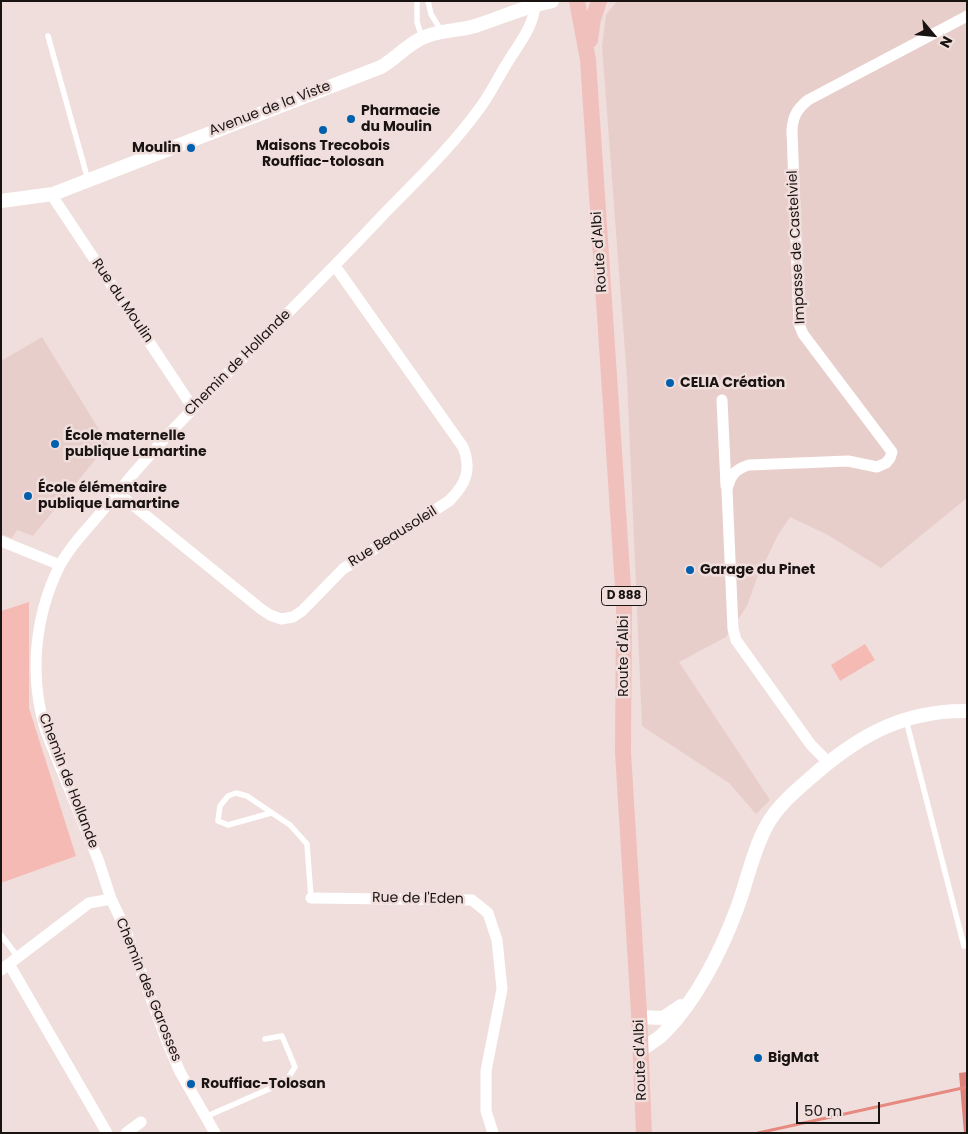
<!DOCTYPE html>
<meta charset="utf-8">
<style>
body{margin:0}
#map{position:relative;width:968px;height:1134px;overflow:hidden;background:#f0dedc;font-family:Poppins,sans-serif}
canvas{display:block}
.frame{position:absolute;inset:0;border:2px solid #191312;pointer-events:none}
.north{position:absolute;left:908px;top:10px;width:50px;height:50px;-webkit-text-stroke:4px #f0dedc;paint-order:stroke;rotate:118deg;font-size:14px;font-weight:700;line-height:20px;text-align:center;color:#191312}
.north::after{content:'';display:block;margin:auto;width:18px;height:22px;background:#191312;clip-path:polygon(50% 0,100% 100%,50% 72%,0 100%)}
.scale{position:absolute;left:796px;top:1102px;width:84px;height:22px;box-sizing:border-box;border:2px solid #191312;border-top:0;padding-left:6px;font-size:15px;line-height:18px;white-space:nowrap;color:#191312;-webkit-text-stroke:4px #f0dedc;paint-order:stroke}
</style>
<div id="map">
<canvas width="968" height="1134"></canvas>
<div class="frame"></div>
<div class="north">N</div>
<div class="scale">50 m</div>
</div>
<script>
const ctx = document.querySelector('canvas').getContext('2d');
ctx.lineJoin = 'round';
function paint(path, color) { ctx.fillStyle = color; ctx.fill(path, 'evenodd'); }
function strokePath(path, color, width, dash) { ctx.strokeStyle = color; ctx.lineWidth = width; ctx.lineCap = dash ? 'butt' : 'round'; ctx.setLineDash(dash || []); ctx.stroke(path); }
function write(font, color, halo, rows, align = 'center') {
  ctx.font = font + ' Poppins,sans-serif'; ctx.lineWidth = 5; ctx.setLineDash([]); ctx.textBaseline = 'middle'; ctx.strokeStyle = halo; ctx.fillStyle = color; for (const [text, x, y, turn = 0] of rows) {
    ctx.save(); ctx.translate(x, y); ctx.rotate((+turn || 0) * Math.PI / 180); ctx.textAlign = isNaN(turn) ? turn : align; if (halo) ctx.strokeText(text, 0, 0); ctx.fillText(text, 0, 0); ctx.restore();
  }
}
const built = new Path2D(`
 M617 1H967V498L881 568 828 535 790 517 778 535 757 578 747 606 726 637 679 662 770 800 756 814 729 783 642 726 627 379 602 46 606 15Z
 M42 337 108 444 33 536 17 530 12 538 1 534V361Z`);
const green = new Path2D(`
 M29 602V708L76 856 1 883V611Z
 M865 644 875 660 840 681 831 665Z`);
const forest = new Path2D(`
 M967 1072V1133H964L959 1073Z`);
const stream = new Path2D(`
 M758 1133 967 1087`);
const service = new Path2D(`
 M417 1V22L422 38
 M428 1 431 14 442 32
 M48 36 88 180
 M906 720 964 946
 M271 813 228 825 218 821 220 806 228 796 236 793 247 796 290 825 307 844 311 898
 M1 935 18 957
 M205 1117 269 1089 288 1078 295 1067 282 1036 265 1039`);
const minor = new Path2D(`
 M53 194 55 200 193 408
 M722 400 726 486
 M117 492 261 609 270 615 281 619 293 617 302 611 343 569 449 501C466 484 472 470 463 447L335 266
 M1 541 60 565
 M828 762 811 745 736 640 733 629 727 490C730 476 735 469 749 465L848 461 877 467 886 463 890 458 892 452 803 334 799 324 792 130C793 116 797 109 808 100L967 16
 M311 898 472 900 488 913 497 940 502 989 486 1071V1111L493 1133
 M9 964 107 1133
 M1 970 89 903 111 899
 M126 1133 141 1122
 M215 1133 180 1072 166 1039 124 926 111 899 99 862 46 732C29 678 34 618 59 567 69 548 84 532 98 516 120 489 143 462 167 436 237 362 311 292 381 217 416 181 453 146 482 105 491 92 498 78 506 65 515 49 537 23 534 4`);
const tertiary = new Path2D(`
 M1 201 53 194 381 67C395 59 407 45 422 38 438 30 458 31 475 26 501 18 525 6 552 1
 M639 1017 663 1018 681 1006
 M641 1050C649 1044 659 1039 665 1032 696 1001 721 951 736 911 747 883 752 852 767 825 777 807 793 793 808 780 855 738 901 710 967 711`);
const primary = new Path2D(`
 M577 1 588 60 624 602 623 752 639 1013 644 1133
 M590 40 593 19 599 1`);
const markers = [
 [351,119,5,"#0060ad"],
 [323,130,5,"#0060ad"],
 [191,148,5,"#0060ad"],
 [670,383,5,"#0060ad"],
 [55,444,5,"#0060ad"],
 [28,496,5,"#0060ad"],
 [690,570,5,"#0060ad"],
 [758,1058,5,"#0060ad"],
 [191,1084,5,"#0060ad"]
];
const shields = [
 [624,596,45]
];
const shieldNames = [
 ["D 888",624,596]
];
const streetNames = [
 ["Avenue de la Viste",270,109,-21],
 ["Impasse de Castelviel",797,247,-93],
 ["Route d'Albi",600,252,-94],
 ["Rue du Moulin",122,301,56],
 ["Chemin de Hollande",238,363,-45],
 ["Rue Beausoleil",393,537,-32],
 ["Route d'Albi",624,656,-90],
 ["Chemin de Hollande",68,781,69],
 ["Rue de l'Eden",418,899,1],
 ["Chemin des Garosses",148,990,68],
 ["Route d'Albi",641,1060,-92]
];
const poiNames = [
 ["Pharmacie",361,111],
 ["du Moulin",361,127],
 ["Maisons Trecobois",323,146,"center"],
 ["Rouffiac-tolosan",323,162,"center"],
 ["Moulin",181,148,"right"],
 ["CELIA Création",680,383],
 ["École maternelle",65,436],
 ["publique Lamartine",65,452],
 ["École élémentaire",38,488],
 ["publique Lamartine",38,504],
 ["Garage du Pinet",700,570],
 ["BigMat",768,1058],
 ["Rouffiac-Tolosan",201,1084]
];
paint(built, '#e8cecb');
paint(green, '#f6bab4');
paint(forest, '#dd8179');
strokePath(stream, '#e68a81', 3);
strokePath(service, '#fff', 5.5);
strokePath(minor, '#fff', 11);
strokePath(tertiary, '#fff', 14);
strokePath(primary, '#f0c1bc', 16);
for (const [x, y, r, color] of markers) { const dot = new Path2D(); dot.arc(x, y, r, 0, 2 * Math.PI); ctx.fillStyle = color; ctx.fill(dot); strokePath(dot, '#f0dedc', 2); }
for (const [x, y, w] of shields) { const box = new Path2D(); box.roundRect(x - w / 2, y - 9.5, w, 19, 4); ctx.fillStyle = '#f0dedc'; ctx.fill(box); strokePath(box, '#191312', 1); }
write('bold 12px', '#191312', null, shieldNames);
write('14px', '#191312', '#f0dedc', streetNames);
write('bold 14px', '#191312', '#f0dedc', poiNames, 'left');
</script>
